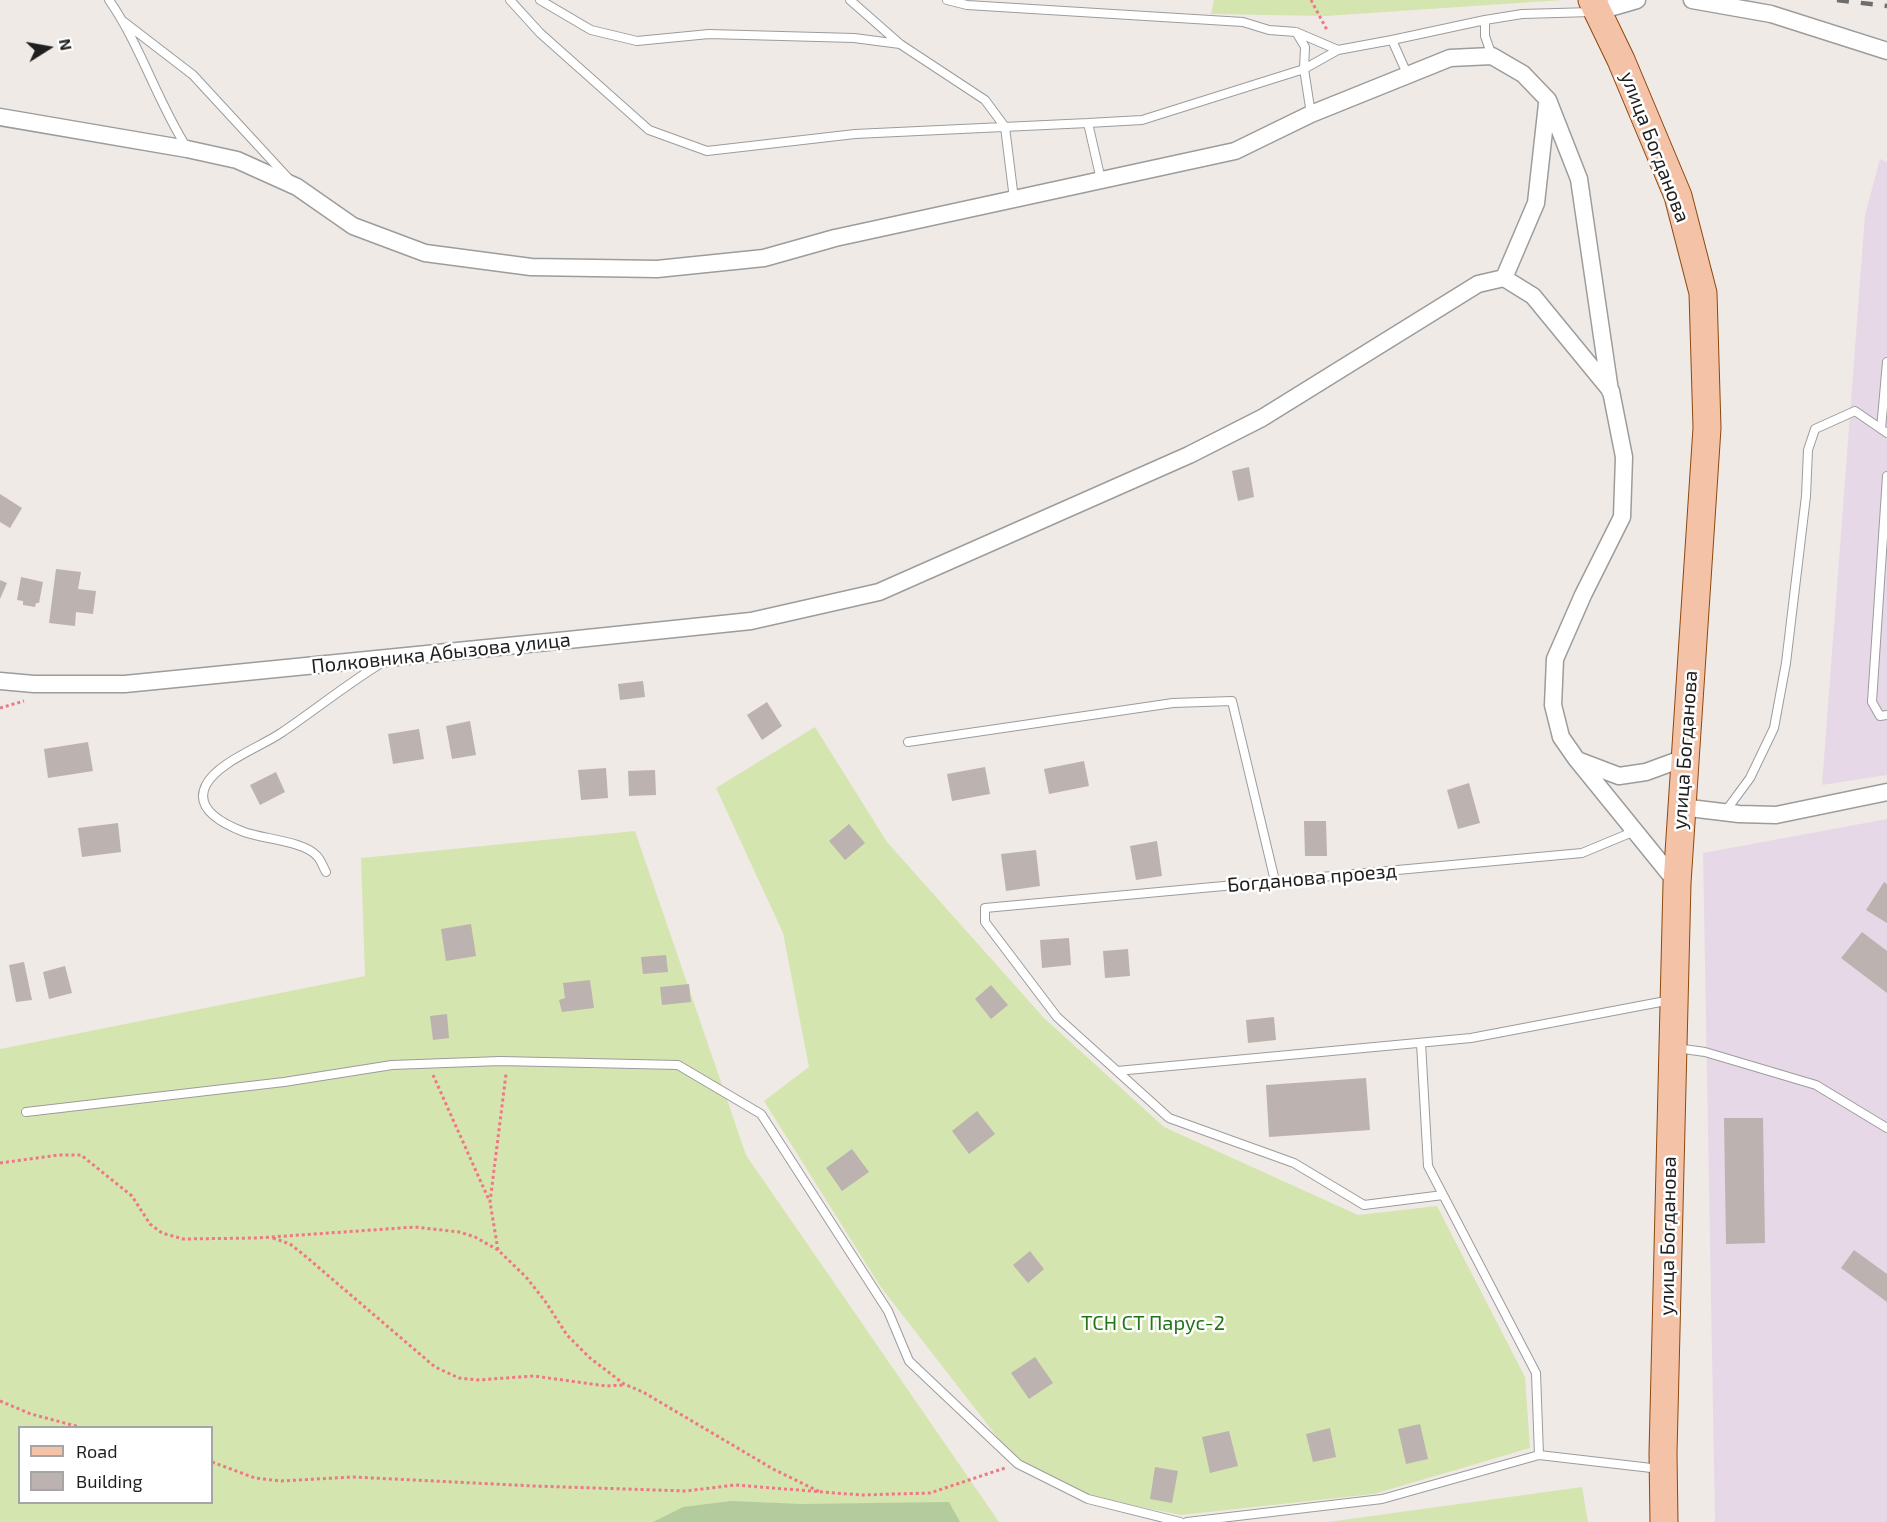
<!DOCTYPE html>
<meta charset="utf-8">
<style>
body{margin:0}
#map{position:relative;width:1887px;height:1522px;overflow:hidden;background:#efeae6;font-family:"Exo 2",sans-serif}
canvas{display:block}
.legend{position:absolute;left:18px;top:1426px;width:195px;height:78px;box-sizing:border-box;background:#fff;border:2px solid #a5a5a5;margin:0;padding:8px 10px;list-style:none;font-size:18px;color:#1f1f1f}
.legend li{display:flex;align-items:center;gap:12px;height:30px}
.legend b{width:30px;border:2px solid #a5a5a5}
.north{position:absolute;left:18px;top:18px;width:60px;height:60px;-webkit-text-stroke:4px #fff;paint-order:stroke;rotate:79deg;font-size:16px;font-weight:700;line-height:24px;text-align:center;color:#1f1f1f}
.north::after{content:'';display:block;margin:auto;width:21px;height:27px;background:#1f1f1f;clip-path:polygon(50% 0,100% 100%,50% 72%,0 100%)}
</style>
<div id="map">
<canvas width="1887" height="1522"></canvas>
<ul class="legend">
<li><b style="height:8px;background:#f4c2a6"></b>Road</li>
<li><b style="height:16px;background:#bcb2af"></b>Building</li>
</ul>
<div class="north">N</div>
</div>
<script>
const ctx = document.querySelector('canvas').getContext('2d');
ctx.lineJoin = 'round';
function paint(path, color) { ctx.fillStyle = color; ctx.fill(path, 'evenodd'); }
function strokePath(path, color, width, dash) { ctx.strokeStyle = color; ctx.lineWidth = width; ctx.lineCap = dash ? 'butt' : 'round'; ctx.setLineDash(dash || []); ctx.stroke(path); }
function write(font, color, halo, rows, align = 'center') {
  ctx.font = font + ' "Exo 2",sans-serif'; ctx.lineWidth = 5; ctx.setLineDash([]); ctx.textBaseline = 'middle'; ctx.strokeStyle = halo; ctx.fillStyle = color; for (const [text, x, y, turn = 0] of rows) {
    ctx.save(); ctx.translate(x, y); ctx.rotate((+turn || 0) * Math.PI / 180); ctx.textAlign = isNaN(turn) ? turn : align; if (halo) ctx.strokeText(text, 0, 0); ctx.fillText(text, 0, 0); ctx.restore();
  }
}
const industrial = new Path2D(`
 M1880 159 1887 162V775L1822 785 1865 215Z
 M1887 819V1522H1715L1703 853Z`);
const grass = new Path2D(`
 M1214 0H1563L1326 16 1211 14Z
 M815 727 887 842 1044 1018 1164 1127 1358 1215 1437 1206 1525 1377 1530 1448 1374 1494 1181 1515 1095 1498 1015 1460 880 1286 764 1101 809 1067 783 933 716 788Z
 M635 831 746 1155 999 1522H0V1049L365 976 361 858ZM20 1428H212V1502H20Z
 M1582 1487 1588 1522H1328Z`);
const forest = new Path2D(`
 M731 1501 801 1504 949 1502 960 1522H653L683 1507Z`);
const building = new Path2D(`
 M1249 467 1254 497 1238 501 1232 471Z
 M0 494 22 508 10 528 0 522Z
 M56 569 81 572 78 589 96 591 93 614 76 612 75 626 49 623Z
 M21 577 43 582 39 603H36L35 607 23 605V601L17 600Z
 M0 580 7 583 0 599Z
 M643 681 645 697 620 700 618 684Z
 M767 702 782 726 762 740 747 715Z
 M470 721 476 755 452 759 446 726Z
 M419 729 424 759 393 764 388 734Z
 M88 742 93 771 48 778 44 749Z
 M1084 761 1089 786 1049 794 1044 769Z
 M985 767 990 794 952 801 947 774Z
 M606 768 608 798 581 800 578 770Z
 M655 770 656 795 629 796 628 771Z
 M276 772 285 792 260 805 250 785Z
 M1469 783 1480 823 1458 829 1447 790Z
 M1304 821H1326L1327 856H1305Z
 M118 823 121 852 82 857 78 828Z
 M849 824 865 843 845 860 829 841Z
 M1157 841 1162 876 1136 880 1130 846Z
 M1036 850 1040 886 1006 891 1001 854Z
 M1884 882 1887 884V923L1866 910Z
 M471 924 476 956 446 961 441 929Z
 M1862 932 1887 951V993L1841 958Z
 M1069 938 1071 965 1042 968 1040 940Z
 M1128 949 1130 976 1105 978 1103 951Z
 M666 955 668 972 643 974 641 957Z
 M24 962 32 1000 16 1002 9 965Z
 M65 966 72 993 49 999 43 972Z
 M590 980 594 1008 562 1012 559 1000 565 998 563 983Z
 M689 984 691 1002 662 1005 660 987Z
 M991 985 1008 1005 991 1019 975 999Z
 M447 1014 449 1038 433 1040 430 1016Z
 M1274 1017 1276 1040 1248 1043 1246 1020Z
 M1366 1078 1370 1130 1269 1137 1266 1085Z
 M977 1111 995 1134 969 1154 952 1131Z
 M1724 1118H1763L1765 1243 1726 1244Z
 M852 1149 869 1172 842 1191 826 1168Z
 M1854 1250 1887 1274V1302L1841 1268Z
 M1030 1251 1044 1269 1028 1283 1013 1265Z
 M1035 1357 1053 1383 1029 1399 1011 1373Z
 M1420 1424 1428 1459 1406 1464 1398 1429Z
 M1330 1428 1336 1457 1313 1462 1306 1434Z
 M1229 1431 1238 1466 1210 1473 1202 1437Z
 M1155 1467 1178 1471 1172 1503 1150 1499Z`);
const path = new Path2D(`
 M1311 0 1327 30
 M0 708 24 701
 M433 1075 489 1200
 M0 1163 59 1155H81L132 1196 150 1224 162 1233 183 1239 257 1238 415 1227 459 1232 475 1237 498 1250 526 1277 545 1301 567 1335 590 1358 624 1384 643 1392 773 1469 820 1492
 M273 1238 290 1244 304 1255 435 1367 459 1378 477 1380 534 1376 606 1386 625 1385
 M498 1250 490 1202 506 1074
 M0 1401 31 1414 83 1428
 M212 1462 255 1478 281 1481 353 1477 534 1486 686 1491 735 1485 861 1495 930 1493 1005 1468`);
const service = new Path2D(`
 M109 0C141 46 157 101 187 148
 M510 0 540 33 649 130 707 151 855 134 1088 123
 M540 0 591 30 637 41 709 34 854 38 900 44 985 100 1005 127 1014 199
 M850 0 900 44
 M947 0 967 5 1243 22 1269 30 1296 32 1338 50
 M124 22 193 75 288 178
 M1296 32 1305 47 1304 69 1311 114
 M1392 40 1485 20
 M1492 56 1485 36V20L1522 14 1592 12
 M1101 180 1088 123 1142 120 1304 69 1338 50 1392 40 1408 76
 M1881 429 1887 362
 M1887 476 1872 702 1880 716 1887 715
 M908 742 1173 703 1232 701 1275 881
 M1725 812 1750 778 1774 728 1786 663 1806 496 1808 450 1815 429 1855 411 1887 433
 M1635 831 1582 853 985 908V922L1057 1017 1117 1071 1471 1038 1671 1000
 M326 872C323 867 321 860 317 856 304 841 263 839 244 832 226 825 193 810 206 785 217 763 260 747 281 733 315 710 347 684 383 662
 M1421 1043 1428 1166 1536 1373 1539 1455
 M1676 1048 1705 1052 1816 1085 1887 1128
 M1117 1071 1169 1118 1294 1163 1364 1205 1443 1195
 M26 1112 284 1082 392 1065 500 1061 678 1065 761 1114 888 1311 909 1361 1018 1464 1088 1499 1180 1522
 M1187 1522 1382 1499 1539 1455 1660 1469`);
const minor = new Path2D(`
 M1692 0 1771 14 1887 51
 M1599 11 1637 0
 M0 117 187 149 237 160 297 187 353 226 425 253 531 267 657 269 764 258 835 238 1235 151 1311 114 1450 58 1492 56 1523 74 1548 100 1579 179 1610 391
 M1504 278 1536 203 1547 104
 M0 681 34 684H125L568 640 751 621 879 592 1189 455 1262 418 1478 284 1504 278 1533 296 1611 391 1624 457 1622 517 1583 595 1555 659 1553 705 1561 737 1577 760 1619 776 1646 772 1684 758
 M1578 761 1677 883
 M1681 807 1739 814 1776 815 1887 792`);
const primary = new Path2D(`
 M1592 0 1621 60 1678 196 1703 293 1707 428 1677 883 1663 1453 1664 1522`);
const rail = new Path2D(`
 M1837 0 1887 6`);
const streetNames = [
 ["улица Богданова",1655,147,69],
 ["Полковника Абызова улица",441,653,-6],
 ["улица Богданова",1685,750,-86],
 ["Богданова проезд",1312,878,-5],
 ["улица Богданова",1668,1236,-89]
];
const parkNames = [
 ["ТСН СТ Парус-2",1153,1323]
];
paint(industrial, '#e7d8e7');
paint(grass, '#d5e5b0');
paint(forest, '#b4cb9e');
paint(building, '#bcb2af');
strokePath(service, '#9c9c9c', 10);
strokePath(minor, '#9c9c9c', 19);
strokePath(primary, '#8d480d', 29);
strokePath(path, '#ee7884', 3, [3, 3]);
strokePath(service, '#fff', 8);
strokePath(minor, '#fff', 16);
strokePath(primary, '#f4c2a6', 27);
strokePath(rail, '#6d6d6d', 4.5, [12, 12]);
write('20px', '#1f1f1f', '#fff', streetNames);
write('20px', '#217515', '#fff', parkNames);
</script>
